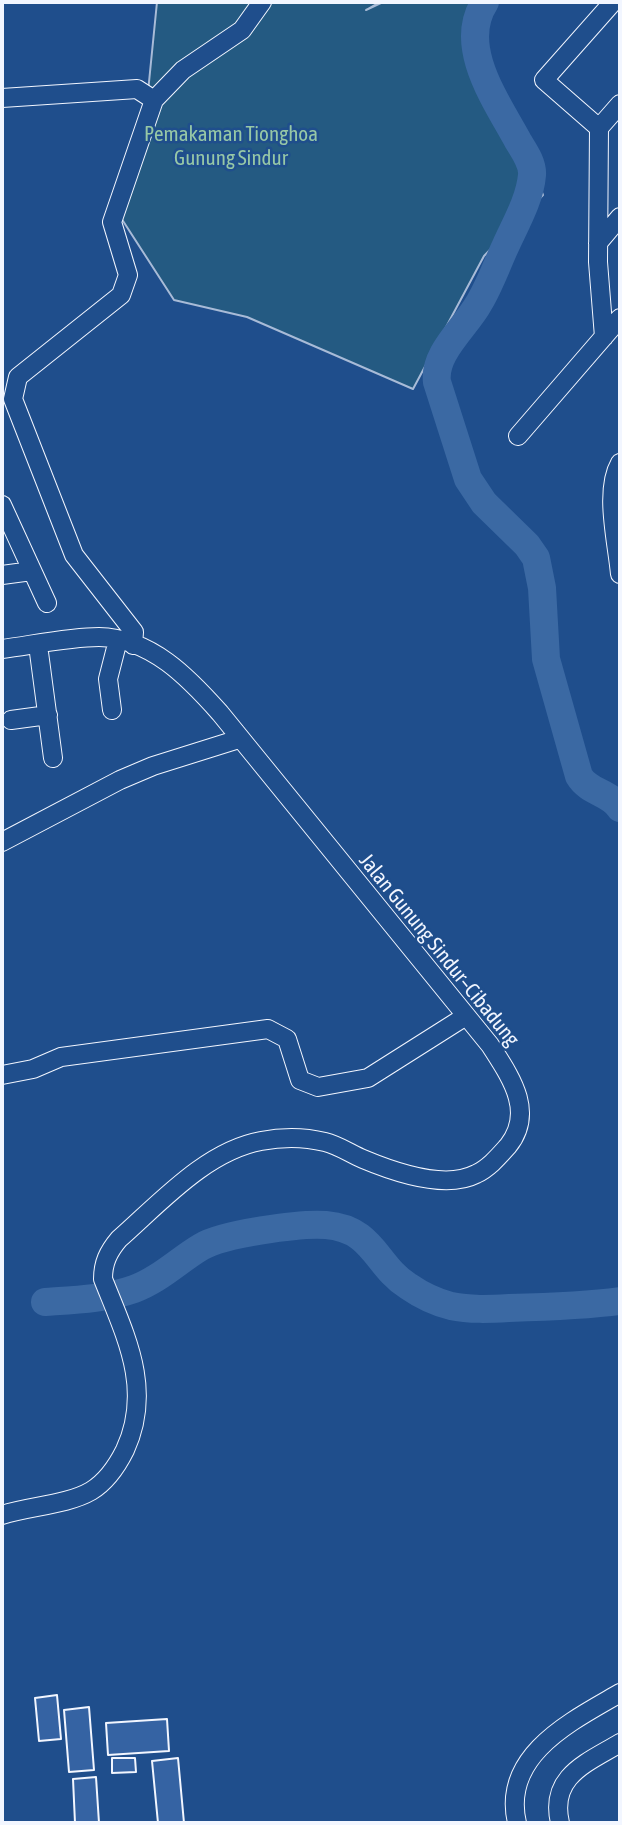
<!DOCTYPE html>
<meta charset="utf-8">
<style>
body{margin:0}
#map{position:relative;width:622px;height:1825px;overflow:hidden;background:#1f4e8c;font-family:"Asap Condensed",sans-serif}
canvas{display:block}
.frame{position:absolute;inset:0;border:4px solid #f2f6ff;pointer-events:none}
</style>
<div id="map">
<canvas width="622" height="1825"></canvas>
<div class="frame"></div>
</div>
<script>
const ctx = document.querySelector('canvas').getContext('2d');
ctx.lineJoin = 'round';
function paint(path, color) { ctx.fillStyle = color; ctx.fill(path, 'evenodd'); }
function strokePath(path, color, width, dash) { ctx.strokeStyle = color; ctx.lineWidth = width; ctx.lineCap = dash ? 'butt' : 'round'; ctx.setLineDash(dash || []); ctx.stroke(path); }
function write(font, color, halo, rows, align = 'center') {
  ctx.font = font + ' "Asap Condensed",sans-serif'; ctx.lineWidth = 5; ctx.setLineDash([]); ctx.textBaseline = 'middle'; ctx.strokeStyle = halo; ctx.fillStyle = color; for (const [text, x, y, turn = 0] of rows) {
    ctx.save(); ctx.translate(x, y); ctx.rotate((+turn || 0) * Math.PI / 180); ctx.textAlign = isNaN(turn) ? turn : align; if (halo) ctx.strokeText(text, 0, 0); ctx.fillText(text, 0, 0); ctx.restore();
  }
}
const green = new Path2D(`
 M157 2H380L366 10 383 2H486L466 37 474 73 523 137 543 195 484 256 413 389 247 317 174 300 114 207 146 112Z`);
const river = new Path2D(`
 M485 2C456 46 497 102 518 141 524 151 533 163 532 175 530 199 516 223 506 245 497 264 490 285 479 303 466 327 433 353 437 382L468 479 484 503 527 545 536 558 542 588 546 659 579 776C589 793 610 792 620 808
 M45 1302C74 1300 106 1299 134 1289 159 1280 179 1260 201 1247 222 1234 300 1223 326 1225 374 1229 375 1265 408 1286 421 1295 435 1302 451 1306 470 1310 490 1309 509 1308 546 1307 583 1306 620 1301`);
const building = new Path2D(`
 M57 1695 61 1739 39 1741 35 1698Z
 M89 1707 94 1770 69 1772 64 1710Z
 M167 1719 169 1751 108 1755 106 1723Z
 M112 1758H135L136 1772 112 1773Z
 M178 1758 184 1823H158L152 1761Z
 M96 1777 99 1823H75L73 1779Z`);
const minor = new Path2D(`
 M2 98 137 89 154 100
 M599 128 620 104
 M598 243 620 217
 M604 337 598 262 599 128 544 80 613 2
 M518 436 620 318
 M620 463C604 491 617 541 620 574
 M2 505 47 603
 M2 575 32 571
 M38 645 53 758
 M133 645 134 632 74 555 13 399 18 377 121 295 128 275 112 222 154 100 183 70 242 30 262 2
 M2 649C32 645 70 637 99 637 151 638 189 678 220 713L490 1045C509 1075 536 1111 508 1146 499 1156 489 1168 476 1174 445 1190 394 1172 363 1159 351 1154 338 1145 325 1142 305 1137 281 1137 261 1141 206 1151 160 1203 119 1239 108 1252 103 1263 103 1279 126 1337 153 1389 125 1450 117 1466 106 1482 91 1491 67 1505 29 1506 2 1515
 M112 710 108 679 118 640
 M11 720 48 715
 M2 842 120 780 153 766 239 739
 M2 1075 33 1069 61 1057 268 1029 287 1039 300 1080 318 1087 368 1078 466 1016
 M517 1823C501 1755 572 1721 620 1693
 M560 1823C549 1776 587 1763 620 1743`);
const parkNames = [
 ["Pemakaman Tionghoa",231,134],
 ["Gunung Sindur",231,158]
];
const streetNames = [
 ["Jalan Gunung Sindur–Cibadung",439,950,51]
];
paint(green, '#245a82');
strokePath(green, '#a8bbd7', 2);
strokePath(river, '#3b69a3', 28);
paint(building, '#3563a3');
strokePath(building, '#f2f6ff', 2);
strokePath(minor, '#f2f6ff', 20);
strokePath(minor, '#1f4e8c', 18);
write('21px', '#97c8a6', '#1f4e8c', parkNames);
write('21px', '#f2f6ff', '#1f4e8c', streetNames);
</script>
